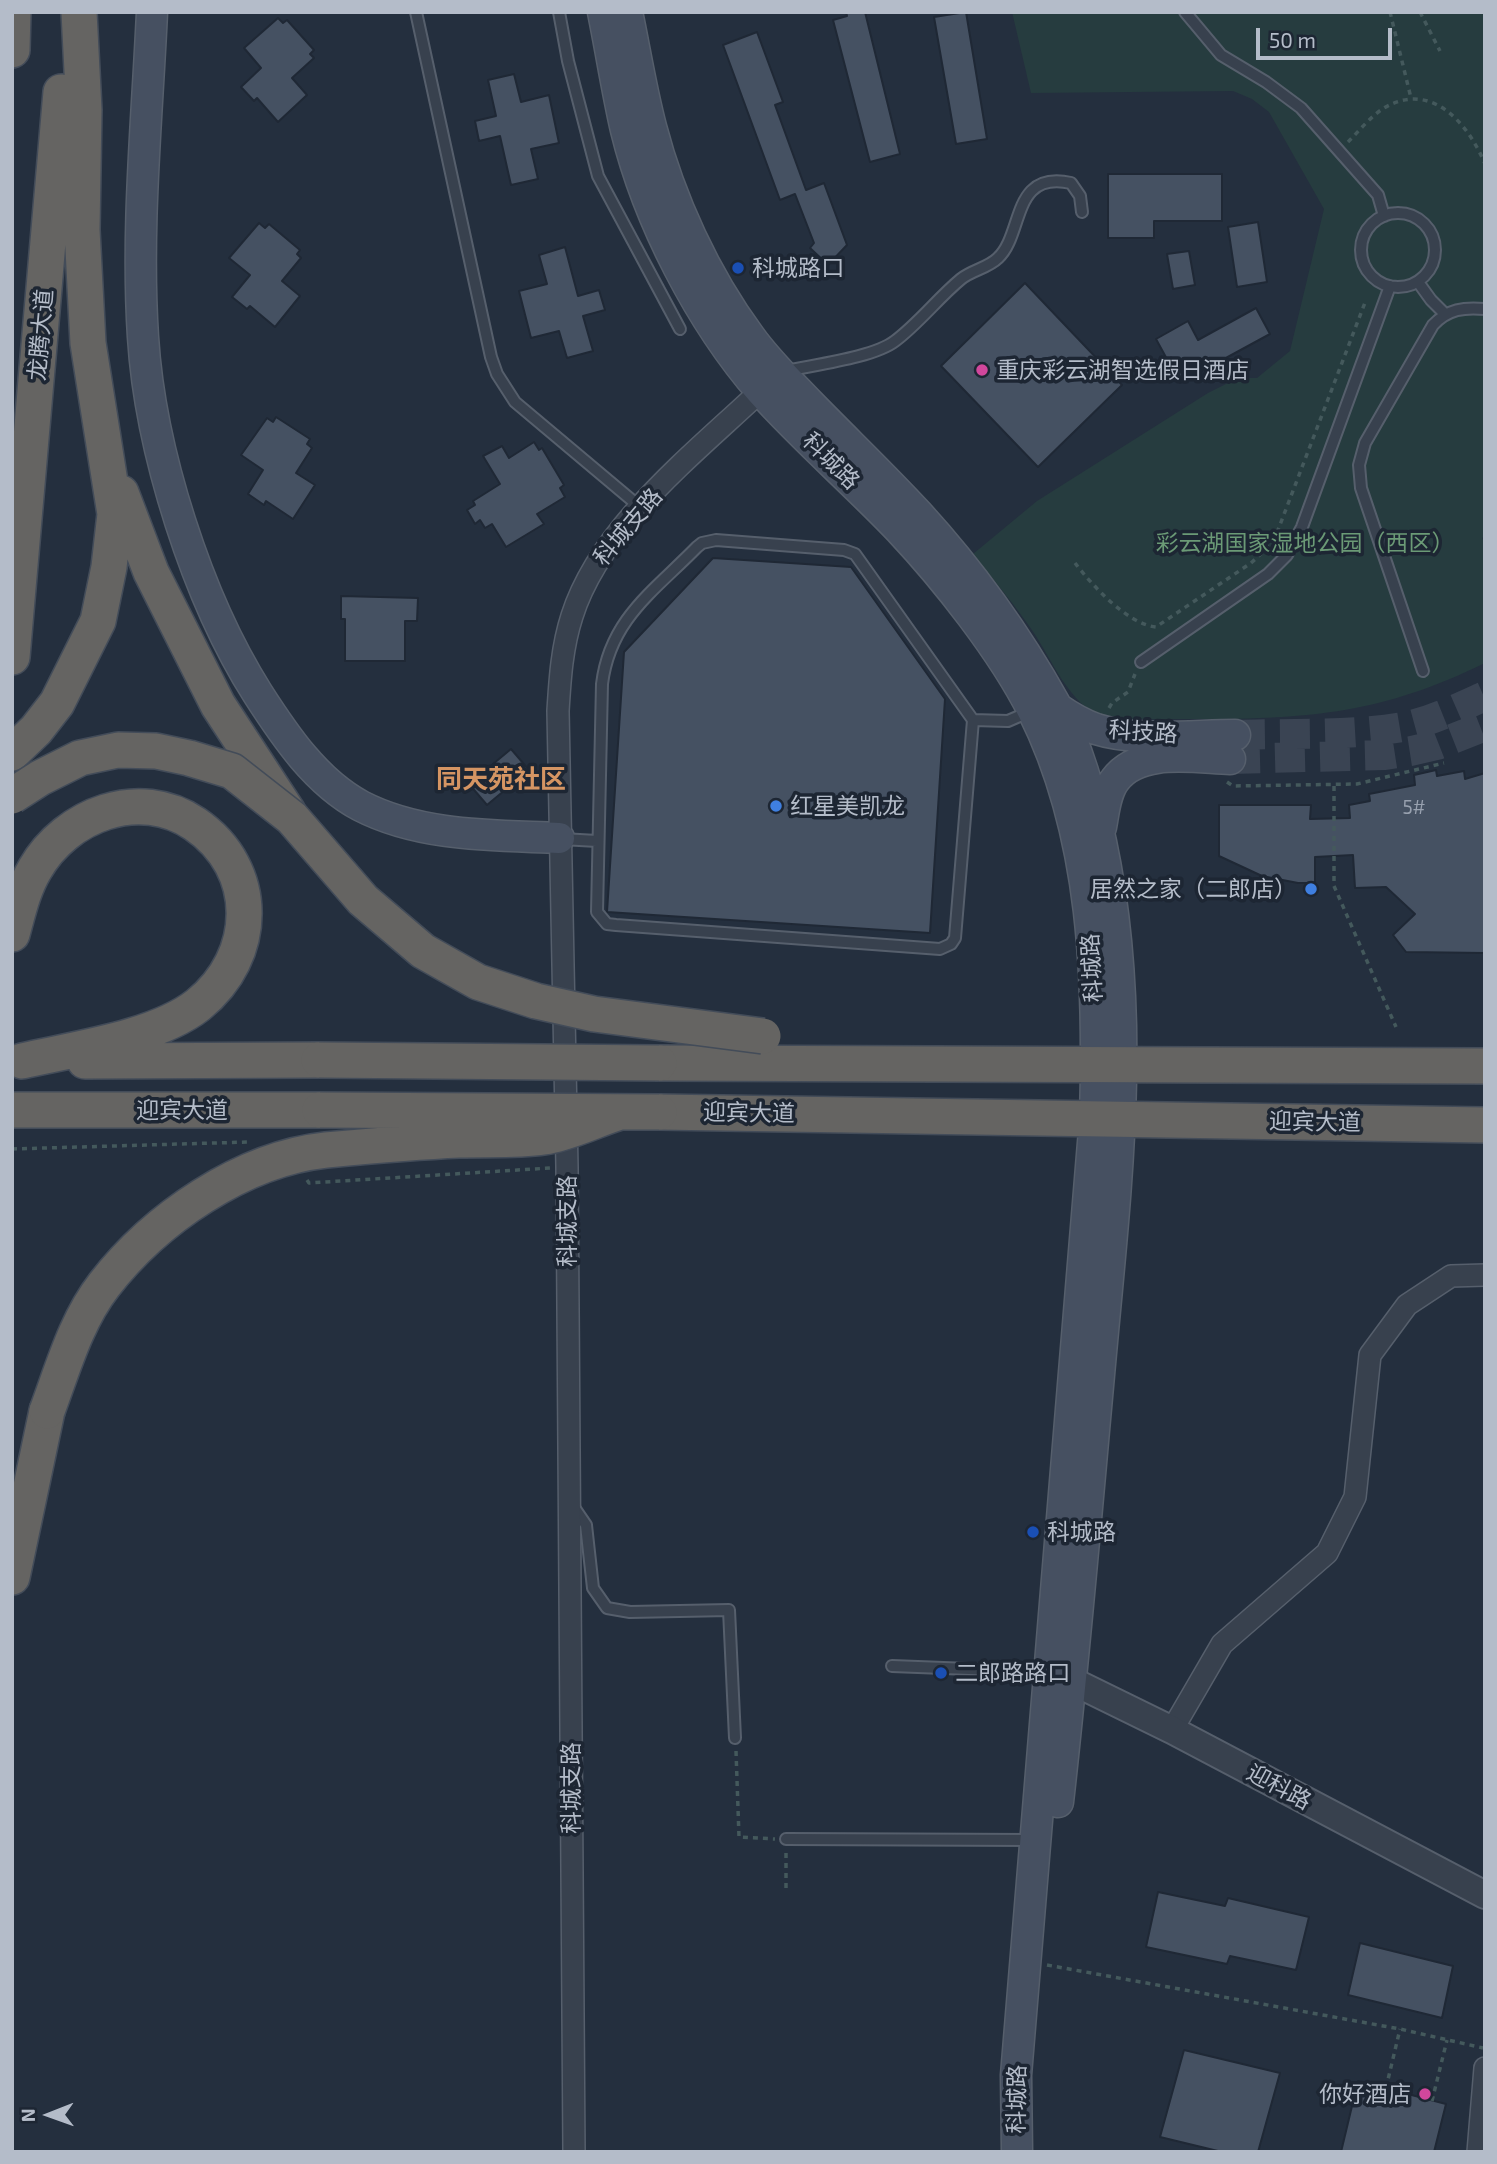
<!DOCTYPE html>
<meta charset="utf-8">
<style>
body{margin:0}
#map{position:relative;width:1497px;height:2164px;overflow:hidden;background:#242f3e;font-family:"Exo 2",sans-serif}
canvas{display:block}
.frame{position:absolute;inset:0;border:14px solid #b4bcc9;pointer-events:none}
.north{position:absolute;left:14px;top:2080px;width:70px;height:70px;-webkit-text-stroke:5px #1d2633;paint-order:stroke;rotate:269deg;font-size:19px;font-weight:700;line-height:28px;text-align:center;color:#b4bcc9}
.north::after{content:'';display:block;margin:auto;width:24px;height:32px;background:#b4bcc9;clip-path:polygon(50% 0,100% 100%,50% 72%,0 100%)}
.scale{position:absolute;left:1256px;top:28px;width:136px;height:32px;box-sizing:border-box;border:4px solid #b4bcc9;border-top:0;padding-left:9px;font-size:21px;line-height:24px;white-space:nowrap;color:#b4bcc9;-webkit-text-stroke:5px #1d2633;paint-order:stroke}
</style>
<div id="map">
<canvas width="1497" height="2164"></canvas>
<div class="frame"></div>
<div class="north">N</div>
<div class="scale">50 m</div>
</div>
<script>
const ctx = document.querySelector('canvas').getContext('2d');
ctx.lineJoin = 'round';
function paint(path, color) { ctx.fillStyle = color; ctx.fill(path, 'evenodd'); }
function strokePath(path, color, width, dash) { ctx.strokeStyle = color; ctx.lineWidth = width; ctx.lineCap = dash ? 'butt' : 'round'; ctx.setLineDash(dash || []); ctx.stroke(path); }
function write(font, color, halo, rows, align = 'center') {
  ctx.font = font + ' "Exo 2","Noto Sans SC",sans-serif'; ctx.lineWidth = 7; ctx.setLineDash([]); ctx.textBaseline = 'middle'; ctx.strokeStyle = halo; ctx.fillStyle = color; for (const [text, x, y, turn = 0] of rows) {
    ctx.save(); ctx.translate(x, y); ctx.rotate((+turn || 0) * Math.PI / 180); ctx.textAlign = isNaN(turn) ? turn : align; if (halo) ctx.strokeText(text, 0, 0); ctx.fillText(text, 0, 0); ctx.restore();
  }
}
const green = new Path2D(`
 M1012 12H1485V536L1482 538 1485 544V663C1383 713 1311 719 1200 719 1166 719 1132 720 1099 717 1062 694 1052 657 1027 623 1010 599 991 577 973 554L1037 501 1208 393 1238 378H1257L1290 351 1324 209 1269 112 1252 99 1233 91 1031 93Z`);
const building = new Path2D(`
 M846 12H865L900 154 870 162 833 20 847 16Z
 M966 12 987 139 956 144 934 17Z
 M278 18 283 23 287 20 314 50 310 54 314 58 292 78 307 95 278 122 257 98 254 101 241 87 261 68 244 48Z
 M757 32 783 102 775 105 806 190 824 183 847 245 828 265 810 248 814 243 795 194 780 200 723 45Z
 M514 74 521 102 549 95 559 143 531 149 538 179 511 185 500 136 479 141 475 121 496 116 488 80Z
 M1108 174H1222V221H1154V238H1108Z
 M1258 222 1267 282 1237 287 1228 227Z
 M259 223 265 228 269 224 300 250 297 254 301 258 282 281 300 296 275 327 250 306 247 309 232 297 250 275 229 258Z
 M565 247 578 296 599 290 605 310 583 316 593 351 567 358 559 331 531 338 519 291 547 284 539 255Z
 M1189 251 1195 285 1173 289 1167 254Z
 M1025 283 1122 385 1038 467 941 366Z
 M1256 308 1270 334 1180 383 1156 339 1188 321 1198 340Z
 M276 417 310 439 307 444 312 448 296 473 315 485 293 519 266 501 264 505 248 494 263 470 241 455 267 418 273 422Z
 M534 442 539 450 542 448 564 485 560 488 565 497 537 514 544 524 506 547 492 524 485 528 480 520 475 524 467 510 475 505 473 501 500 484 483 456 502 446 509 458Z
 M713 558 851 567 945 699 930 933 607 912 624 652Z
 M341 596 418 598 417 621H405V661H345V619H341Z
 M511 749 529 770 487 805 469 784Z
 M1436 770 1437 776 1464 771 1465 779 1485 773V953L1406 952 1393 935 1415 914 1386 887 1355 888 1353 855 1315 857V883H1298L1262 876 1219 856V805H1311L1310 819 1350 818 1349 805 1370 801 1369 794 1415 785 1414 775Z
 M1158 1892 1225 1906 1228 1898 1309 1917 1296 1970 1230 1956 1227 1964 1146 1947Z
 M1360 1943 1453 1966 1442 2018 1348 1995Z
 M1184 2050 1280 2073 1258 2152H1222L1160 2137Z
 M1358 2081 1446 2104 1434 2152H1341Z`);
const secondaryTunnel = new Path2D(`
 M1235 735C1287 733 1353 736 1403 727 1432 721 1458 708 1485 696
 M1230 759 1385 755 1411 751 1437 745 1485 726`);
const path = new Path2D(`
 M1390 12 1411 98
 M1420 12 1440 51
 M1348 142C1359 131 1371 116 1384 108 1431 80 1468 123 1485 164
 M1075 563C1092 585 1127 624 1156 627L1251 563 1262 553 1278 530 1366 300
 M1109 708 1112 703 1128 692 1135 674
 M1227 782 1233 786 1357 784 1444 763
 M1334 786V886L1396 1027
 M12 1149 248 1142
 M307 1180 309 1183 550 1168
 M736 1751 739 1837 775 1839
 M786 1853V1891
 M1047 1965 1400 2029 1483 2048
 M1386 2088 1400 2029
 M1432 2101 1447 2040`);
const service = new Path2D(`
 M416 12 491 357 497 374 515 402 640 507
 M559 12 568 61 598 176 680 329
 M1185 12 1221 55 1266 82 1301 108 1378 195 1384 216
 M1361 250a37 37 0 1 1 74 0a37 37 0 1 1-74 0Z
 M1418 282 1431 300 1445 314
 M782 372C811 365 873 358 895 341 919 323 938 298 961 279 972 270 988 268 998 258 1024 234 1011 170 1071 183L1080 196 1082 212
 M716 540 844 550 855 554 973 720 955 938 951 944 940 949 616 925 607 924 597 912 602 684C610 619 654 591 697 547L702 543Z
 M1141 662 1268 574 1287 555 1302 527 1390 286
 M1423 671 1361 488 1359 465 1365 443 1433 325C1448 309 1464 307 1485 309
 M973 720 1008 721 1031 711
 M562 839 597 841
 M573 1506 586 1525 593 1588 607 1608 630 1612 729 1610 735 1738
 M892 1666 1047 1672
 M786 1839 1032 1840`);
const minor = new Path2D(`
 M1172 1730 1222 1644 1327 1553 1355 1497 1370 1355 1407 1305 1451 1276 1485 1275
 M574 2152 567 1167 558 711C560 678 562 647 572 616 602 522 702 448 771 381
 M1478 2152 1485 2068`);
const tertiary = new Path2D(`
 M1072 1681 1172 1730 1485 1895`);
const secondary = new Path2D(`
 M152 12C147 120 136 229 143 337 150 450 197 598 258 694 285 736 316 782 361 806 421 837 494 835 559 838
 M603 12C611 51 617 91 626 130 648 220 700 321 761 391 804 439 854 482 899 529 945 578 1003 651 1033 711 1095 835 1099 982 1095 1118L1016 2075 1017 2152
 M627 12C635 50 641 89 651 127 670 200 705 276 750 337 767 361 789 382 809 403 845 440 883 476 918 514 970 571 1017 636 1055 704 1078 746 1091 795 1101 842 1139 1022 1115 1195 1099 1375 1086 1518 1074 1660 1058 1802
 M1057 708C1070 717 1082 724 1096 729 1136 742 1193 735 1235 735
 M1101 827C1104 812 1105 793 1115 780 1139 747 1195 758 1230 759`);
const trunk = new Path2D(`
 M12 50 13 12
 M121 493 151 572 218 705 288 812
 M12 657 61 92
 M12 753 36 730 57 703 98 621 109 567 115 514 88 343 82 230 84 110 79 12
 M12 934C18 912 23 889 35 869 66 815 139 786 195 824 261 869 259 956 198 1005 156 1038 74 1049 22 1061
 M85 1061 319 1060
 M659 1063 1485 1066
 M12 1110H320
 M659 1112 1485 1125
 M12 1577 47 1411`);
const trunkBridge = new Path2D(`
 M12 796 40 778 80 758 118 750 156 751 189 758 232 771 292 818 363 900 423 951 478 982 536 1001 594 1014 763 1036
 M319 1060 659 1063
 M320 1110 659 1112
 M47 1411C63 1368 76 1321 104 1285 155 1219 242 1159 326 1150 370 1146 415 1142 459 1140 487 1139 516 1141 544 1137 567 1134 597 1119 620 1112`);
const markers = [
 [738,268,7,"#1a4fb4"],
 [982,370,7,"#d1479c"],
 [776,806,7,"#3f7fe0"],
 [1311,889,7,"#3f7fe0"],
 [1033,1532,7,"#1a4fb4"],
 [941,1673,7,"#1a4fb4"],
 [1425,2094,7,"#d1479c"]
];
const numberNames = [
 ["5#",1414,808]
];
const poiNames = [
 ["科城路口",752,268],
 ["重庆彩云湖智选假日酒店",996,370],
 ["红星美凯龙",790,806],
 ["居然之家（二郎店）",1297,889,"right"],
 ["科城路",1047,1532],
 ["二郎路路口",955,1673],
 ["你好酒店",1411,2094,"right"]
];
const streetNames = [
 ["龙腾大道",41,335,-85],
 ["科城路",831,461,45],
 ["科城支路",628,527,-50],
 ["科技路",1143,732,4],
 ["科城路",1092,968,-93],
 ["迎宾大道",182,1110],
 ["迎宾大道",749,1113,1],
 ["迎宾大道",1315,1122,1],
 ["科城支路",567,1221,-90],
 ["迎科路",1279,1787,28],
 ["科城支路",571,1788,-90],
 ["科城路",1017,2099,-89]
];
const parkNames = [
 ["彩云湖国家湿地公园（西区）",1305,543]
];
const quarterNames = [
 ["同天苑社区",501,779]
];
paint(green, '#263c3f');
paint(building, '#455162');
strokePath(building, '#1f2835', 2);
strokePath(secondaryTunnel, '#3a4453', 30, [30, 15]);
strokePath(service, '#565f6c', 14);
strokePath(minor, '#565f6c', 24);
strokePath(tertiary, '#565f6c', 30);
strokePath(secondary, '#565f6c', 33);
strokePath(trunk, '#434c59', 38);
strokePath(path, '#44595c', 3.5, [5, 5]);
strokePath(service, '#38414e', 10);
strokePath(minor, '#38414e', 21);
strokePath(tertiary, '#38414e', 26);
strokePath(secondary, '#465061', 30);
strokePath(trunk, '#656462', 35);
strokePath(trunkBridge, '#434c59', 38, []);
strokePath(trunkBridge, '#656462', 35);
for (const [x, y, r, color] of markers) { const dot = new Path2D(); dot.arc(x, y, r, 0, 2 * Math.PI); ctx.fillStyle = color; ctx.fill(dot); strokePath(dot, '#1d2633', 2.5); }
write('19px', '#98a1af', null, numberNames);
write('23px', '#b4bcc9', '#1d2633', poiNames, 'left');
write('23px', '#b4bcc9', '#1d2633', streetNames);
write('23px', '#6b9a76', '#1d2633', parkNames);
write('bold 26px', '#d59563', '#1d2633', quarterNames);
</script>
